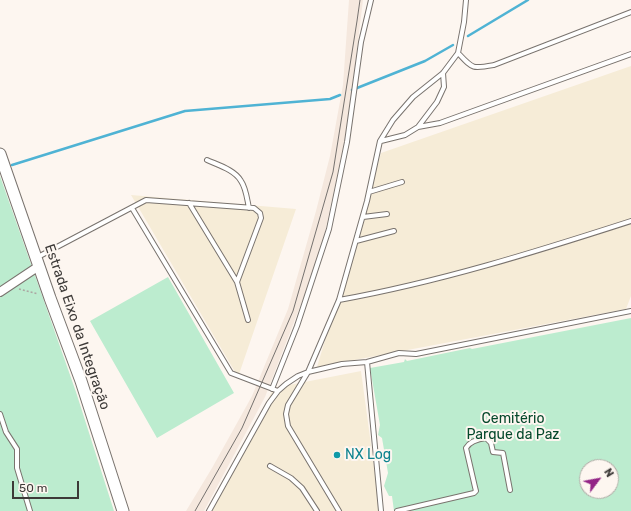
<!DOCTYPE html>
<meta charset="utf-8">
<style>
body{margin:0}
#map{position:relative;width:631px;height:511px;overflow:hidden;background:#fdf6f0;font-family:Rubik,sans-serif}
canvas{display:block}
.north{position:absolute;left:579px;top:459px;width:40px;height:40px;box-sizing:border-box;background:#fdf6f0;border:1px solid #b0aba6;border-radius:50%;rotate:58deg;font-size:11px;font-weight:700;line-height:16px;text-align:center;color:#3d3a38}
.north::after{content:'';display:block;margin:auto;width:14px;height:18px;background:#932586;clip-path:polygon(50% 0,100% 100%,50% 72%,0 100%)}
.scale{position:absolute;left:12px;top:481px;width:67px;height:18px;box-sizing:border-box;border:2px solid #3d3a38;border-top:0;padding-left:5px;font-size:12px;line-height:14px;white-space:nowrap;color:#3d3a38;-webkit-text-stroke:3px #fdf6f0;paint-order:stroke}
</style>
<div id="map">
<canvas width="631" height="511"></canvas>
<div class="north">N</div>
<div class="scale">50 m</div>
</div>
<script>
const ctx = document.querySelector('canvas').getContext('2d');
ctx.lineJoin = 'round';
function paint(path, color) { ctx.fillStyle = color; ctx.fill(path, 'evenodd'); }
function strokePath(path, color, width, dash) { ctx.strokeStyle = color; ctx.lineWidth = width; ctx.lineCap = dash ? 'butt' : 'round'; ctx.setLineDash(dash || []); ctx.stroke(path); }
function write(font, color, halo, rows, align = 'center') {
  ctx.font = font + ' Rubik,sans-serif'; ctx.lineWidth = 4; ctx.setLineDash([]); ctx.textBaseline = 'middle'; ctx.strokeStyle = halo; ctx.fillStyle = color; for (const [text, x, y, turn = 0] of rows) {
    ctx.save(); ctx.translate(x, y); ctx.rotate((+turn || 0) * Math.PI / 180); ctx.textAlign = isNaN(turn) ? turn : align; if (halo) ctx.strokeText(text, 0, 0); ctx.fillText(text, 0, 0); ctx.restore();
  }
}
const built = new Path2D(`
 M349 0H363L349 114 344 144 324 237 308 286 265 397 204 511H186L212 468 252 396 288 309 316 211 330 156 343 85Z`);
const industrial = new Path2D(`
 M631 66V296L626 309 317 367 381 153Z
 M131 195 296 209 238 377 137 205Z
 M361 371 380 511H208L274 388Z`);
const green = new Path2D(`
 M0 176 76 392 114 511H0Z
 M168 277 234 393 157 438 90 321Z
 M631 318V511H394L392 496H389L384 486 388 473 382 438 378 435 380 425 370 368 404 362 405 359 407 361 470 348 472 349ZM587 467H611V491H587Z`);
const stream = new Path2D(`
 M468 36 528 0
 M352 90 425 61 453 45
 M12 165 185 111 330 99 340 95`);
const path = new Path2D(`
 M19 289 38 294`);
const lane = new Path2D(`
 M458 53C473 69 472 69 494 65L631 12
 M418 127 440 123 631 54
 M381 141 405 135 418 127 437 102 444 87 443 73
 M207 160C218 165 235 170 241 181 246 188 247 199 249 208
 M369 192 402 182
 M132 208 231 373 278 391
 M363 217 387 214
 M356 241 394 231
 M36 258 146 200 254 208 260 213 261 218 237 282 189 203
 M237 282 248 320
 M339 300C439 282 535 252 631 221
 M367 362 381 511
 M272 389 297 326 329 229 347 142 361 42 371 0
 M0 414 6 432 17 449V468L30 511
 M270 466 291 478 302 488 317 511
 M209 511 269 403 278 391 286 384 298 376 308 372 342 364 367 362 399 353 416 354 631 311
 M339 511 288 426 286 414 288 405 308 372 339 300 367 201 380 141 393 120 413 97 443 73 458 53 464 22 466 0
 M397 511 474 493 476 491 475 487 466 448C470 441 478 439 486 438L491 443 493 452 503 453 510 490`);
const street = new Path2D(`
 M0 292 39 266`);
const secondary = new Path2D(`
 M0 154 50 298 81 381 123 511`);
const tram = new Path2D(`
 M195 511 242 428 293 311 333 172 357 21 360 0`);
const markers = [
 [337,455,4,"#0f9aa8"]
];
const streetNames = [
 ["Estrada Eixo da Integração",77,327,71]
];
const parkNames = [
 ["Cemitério",513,419],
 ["Parque da Paz",513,435]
];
const cultureNames = [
 ["NX Log",345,455]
];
paint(built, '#f5e8de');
paint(industrial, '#f6ecd7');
paint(green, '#bceccf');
strokePath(stream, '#4fb3d4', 2.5);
strokePath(lane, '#79736e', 6);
strokePath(street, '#79736e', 10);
strokePath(secondary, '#79736e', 13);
strokePath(path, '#aca6a2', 1.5, [2, 2]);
strokePath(lane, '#fff', 4);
strokePath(street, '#fff', 8);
strokePath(secondary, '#fff', 11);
strokePath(tram, '#76726f', 1);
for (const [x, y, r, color] of markers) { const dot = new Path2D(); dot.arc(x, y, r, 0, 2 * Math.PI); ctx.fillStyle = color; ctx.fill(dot); strokePath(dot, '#fdf6f0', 1.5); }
write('14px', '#3d3a38', '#fdf6f0', streetNames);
write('14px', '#05482b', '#fdf6f0', parkNames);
write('14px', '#0d838f', '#fdf6f0', cultureNames, 'left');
</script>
